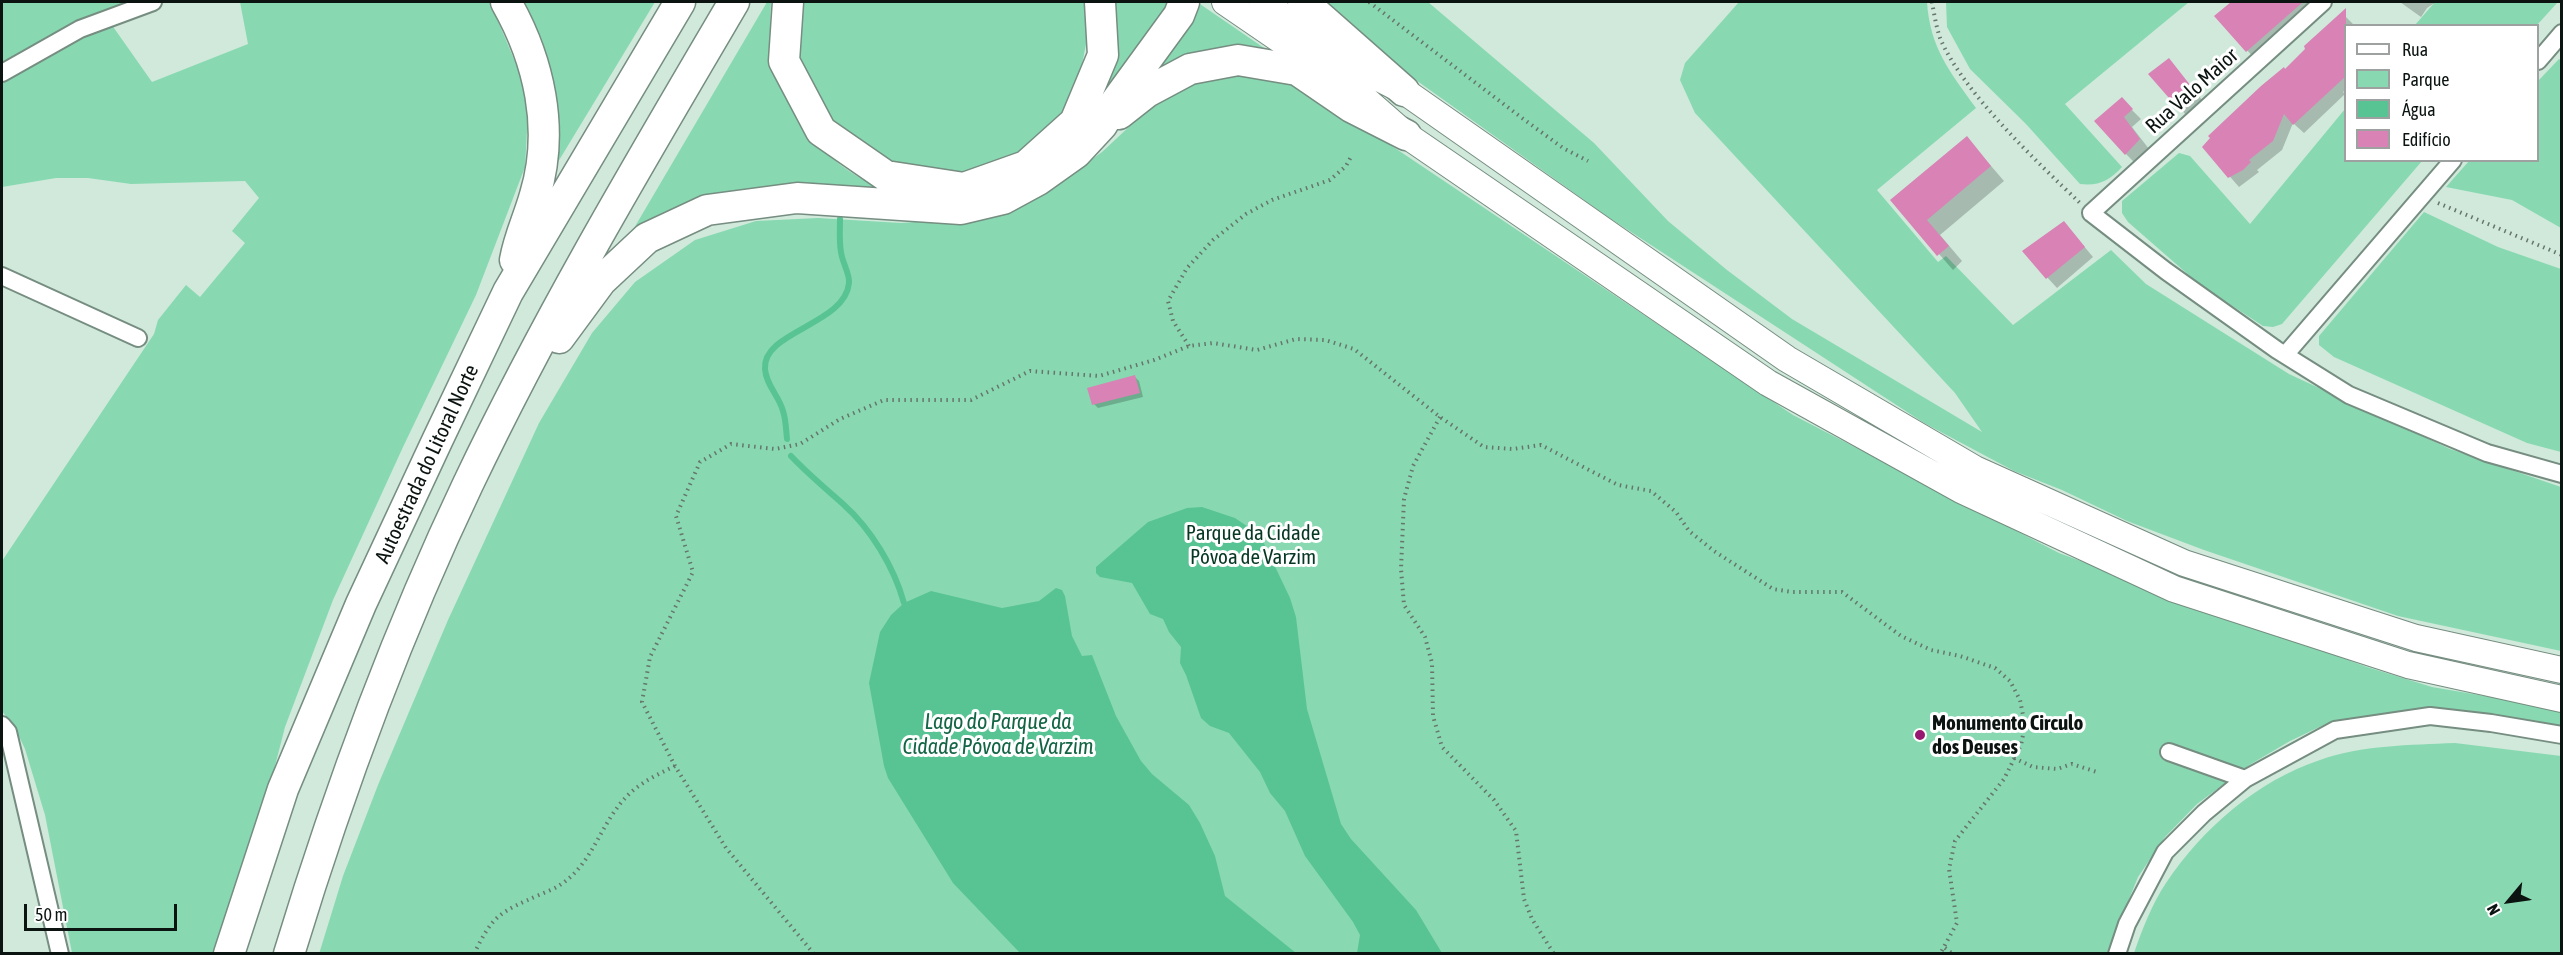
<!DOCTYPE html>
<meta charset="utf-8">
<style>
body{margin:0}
#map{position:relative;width:2563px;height:955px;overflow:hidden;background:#d0e9db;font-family:"Asap Condensed",sans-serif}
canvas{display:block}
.frame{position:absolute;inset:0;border:3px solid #0b1410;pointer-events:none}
.legend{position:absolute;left:2344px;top:24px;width:195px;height:138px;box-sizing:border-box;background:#fff;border:2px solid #9da19f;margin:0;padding:8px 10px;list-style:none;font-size:18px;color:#0b1410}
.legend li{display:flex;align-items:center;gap:12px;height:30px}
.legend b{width:30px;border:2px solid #9da19f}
.north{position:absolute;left:2479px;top:871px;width:60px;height:60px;-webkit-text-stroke:4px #fff;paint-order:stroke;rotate:241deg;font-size:16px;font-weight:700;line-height:24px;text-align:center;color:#0b1410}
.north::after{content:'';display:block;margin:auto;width:21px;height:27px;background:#0b1410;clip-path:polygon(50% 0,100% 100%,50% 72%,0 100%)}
.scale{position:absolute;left:24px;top:904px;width:153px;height:27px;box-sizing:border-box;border:3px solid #0b1410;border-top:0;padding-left:8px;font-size:18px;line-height:21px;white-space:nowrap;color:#0b1410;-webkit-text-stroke:4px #fff;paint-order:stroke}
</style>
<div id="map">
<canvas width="2563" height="955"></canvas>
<div class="frame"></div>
<ul class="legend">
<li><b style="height:8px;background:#fff"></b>Rua</li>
<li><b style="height:16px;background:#88d9b1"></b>Parque</li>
<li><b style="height:16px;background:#59c493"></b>Água</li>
<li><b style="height:16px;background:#d882b5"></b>Edifício</li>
</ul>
<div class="north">N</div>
<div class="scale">50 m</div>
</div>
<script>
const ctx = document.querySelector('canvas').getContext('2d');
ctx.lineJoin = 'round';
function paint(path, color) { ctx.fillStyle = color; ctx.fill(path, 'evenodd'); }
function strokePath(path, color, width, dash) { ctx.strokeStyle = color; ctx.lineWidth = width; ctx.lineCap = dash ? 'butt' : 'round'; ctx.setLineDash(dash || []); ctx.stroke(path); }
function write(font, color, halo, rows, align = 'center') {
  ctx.font = font + ' "Asap Condensed",sans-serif'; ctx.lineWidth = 6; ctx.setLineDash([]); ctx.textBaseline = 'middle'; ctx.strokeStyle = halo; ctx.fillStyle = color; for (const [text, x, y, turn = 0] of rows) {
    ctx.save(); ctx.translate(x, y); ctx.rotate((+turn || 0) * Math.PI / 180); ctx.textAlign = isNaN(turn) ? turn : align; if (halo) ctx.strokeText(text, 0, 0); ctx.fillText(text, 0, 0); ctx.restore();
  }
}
const green = new Path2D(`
 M2 2H130L102 11 152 82 248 44 240 2H490L529 95 525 167 476 295 403 447 333 600 285 727 227 953H72L45 815 25 749 16 730 2 711V561L154 334 158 320 186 285 200 297 245 243 232 231 259 198 245 181 131 184 88 178H56L2 187Z
 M516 2H655L558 162 554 161Z
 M767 2H771C770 27 770 53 778 78 794 127 833 168 880 188 896 194 913 195 929 196 952 198 975 197 997 190 1030 177 1058 156 1080 129 1102 103 1116 72 1117 38 1117 26 1114 13 1113 2H1175L1168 20C1151 43 1133 66 1116 89 1055 170 1010 209 903 199 861 195 819 184 777 189 744 192 710 198 680 212 664 219 648 234 632 238L630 235Z
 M795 2H1087V39L1080 75 1061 115 1028 146 1001 164 970 173 947 174 887 162 837 128 816 95 803 69 795 30Z
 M1197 2 1267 50 1268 52 1157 75 1153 70Z
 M1320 2H1428L1594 143 1668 221 1727 270 1792 319 1982 432 1955 393 1695 113 1680 80 1685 63 1739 2H1927C1930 48 1950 72 1976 108L1877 190 1938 262 1946 256 2013 325 2111 250 2146 284 2289 374 2450 449 2561 487V651L2398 616 2204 550 2127 521 2062 490 2014 471 1924 423 1608 217 1413 78Z
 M1946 2H2189L2065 104 2122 167C2109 181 2099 186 2080 184L2026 124 1970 69 1947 27Z
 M2435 2H2558L2537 25H2415Z
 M2559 59 2562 61 2561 228 2512 200 2446 187 2469 161 2538 160V81Z
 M1241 73 1292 79 1793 415 2059 553 2367 667 2432 687 2561 709V728L2429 708 2332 721 2290 741 2251 764 2197 804 2165 837 2138 877 2107 953 319 954 343 876 378 785 448 620 539 423 592 333 635 282 695 240 756 221 818 218 901 223 987 217 1049 190 1102 152 1146 111 1184 84Z
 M2345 109 2346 160 2422 161 2282 324 2273 327 2263 326 2199 284 2128 222 2122 213V201L2179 153 2190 156 2250 224Z
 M2424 212 2498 247 2561 269V452L2527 443 2334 357 2319 345V336Z
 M2455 743 2561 756V953H2134C2142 930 2152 904 2166 883 2203 828 2257 781 2320 760 2362 745 2410 745 2455 743Z`);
const water = new Path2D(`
 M1202 507 1235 518 1260 535 1290 598 1296 617 1307 709 1341 824 1351 839 1416 910 1442 953H1357L1360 935 1353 922 1305 856 1285 811 1270 793 1260 772 1229 733 1210 726 1201 718 1186 675 1180 663 1181 647 1169 632 1163 619 1150 614 1132 583 1100 577 1096 573V567L1148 522 1187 508Z
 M1056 588 1062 590 1065 596 1072 636 1082 656 1092 655 1116 716 1141 761 1152 774 1189 805 1200 823 1215 856 1225 896 1296 953H1020L953 883 888 778 884 766 869 683 880 632 891 615 904 603 931 591 1002 608 1039 601Z`);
const shadow = new Path2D(`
 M2233 2H2324L2256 60 2216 16Z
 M2400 2H2436L2427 8 2421 17Z
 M2342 13 2355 26H2346V89L2343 92 2345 94 2304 133 2293 123 2282 150 2257 170 2259 172 2239 187 2204 147 2286 71Z
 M2169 60 2202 100 2186 115 2150 74Z
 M2121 99 2141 119 2132 127 2149 149 2135 163 2126 154Z
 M1967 138 2004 181 1940 235 1962 261 1953 270 1892 200Z
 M2073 233 2093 257 2057 288 2024 252Z
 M1135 377 1139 381 1143 397 1098 408 1094 404Z`);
const stream = new Path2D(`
 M787 439C786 430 786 420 783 411 779 396 766 385 765 369 762 331 845 325 849 283 850 274 842 262 841 252 839 241 840 230 840 219
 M791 456C807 473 825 488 843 504 871 529 894 567 904 603`);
const building = new Path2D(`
 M2231 2H2303L2246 52 2214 16Z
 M2346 8V76L2293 125 2284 114 2273 141 2249 160 2251 162 2243 170 2228 178 2202 147 2210 138 2208 136 2261 86 2284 67 2285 69 2305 49 2304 46Z
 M2169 58 2194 90 2176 106 2148 74Z
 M2122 97 2133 109 2124 117 2140 139 2125 155 2094 121Z
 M1967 136 1991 166 1927 220 1949 246 1937 256 1890 200Z
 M2064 221 2085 247 2046 279 2022 251Z
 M1135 375 1140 393 1092 405 1087 388Z`);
const path = new Path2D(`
 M1369 2 1522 118 1563 148 1588 161
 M1932 2C1934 13 1936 26 1940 38 1962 91 2037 162 2080 203
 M2438 203 2562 255
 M1189 346 1173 321 1168 301 1187 268 1213 240 1246 214 1272 200 1330 180 1346 166 1352 155
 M1440 417 1413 466 1404 499 1401 569 1404 605 1425 637 1432 663 1433 716 1442 747 1494 800 1516 831 1524 899 1532 919 1554 954
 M2014 758 2033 767 2057 769 2072 764 2097 772
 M1945 948 1953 954
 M474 954C493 914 501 912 539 895 546 892 554 889 560 885 590 866 599 830 620 804 635 785 654 776 675 766
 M814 954 726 848 675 766 642 702 650 657 693 572 676 516 700 462 731 444 775 449 800 444 840 419 884 400H971L1030 371 1099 376 1154 360 1189 346 1213 343 1257 350 1296 339 1325 340 1354 349 1440 417 1484 447 1513 449 1541 445 1618 485 1651 491 1676 512 1689 531 1714 551 1773 589 1792 592H1842L1901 636 1931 650 1960 656 1995 668 2010 681 2020 700 2025 725 2021 745 2004 779 1955 841 1949 869 1957 923 1940 954`);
const street = new Path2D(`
 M2323 2 2091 213 2166 271 2277 350 2349 395 2487 453 2562 474
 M2538 61 2562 33
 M2 73 80 29 153 2
 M2 276 138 338
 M2285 355 2453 160
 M2 725 8 732 60 954
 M2169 752 2245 779
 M2117 954 2127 924 2165 852 2204 813 2245 779 2335 730 2430 716 2491 723 2562 735`);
const primary = new Path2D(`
 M1225 2 1358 93 1406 135 1768 383 1961 490 2174 589 2408 665 2562 699
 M1263 2 1351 64 1404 91 1787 359 1975 469 2184 563 2416 638 2562 670`);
const highway = new Path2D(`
 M506 2C539 60 555 129 535 195 529 217 519 237 515 260
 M788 2 784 61 821 131 886 176 964 188 1026 166 1075 122 1103 55 1100 2
 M1303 2 1404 91
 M1119 114 1147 92 1190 69 1238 60 1297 70 1351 107 1406 135
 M559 338 601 281 647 238 707 210 797 198 961 209 1003 199 1038 180 1076 153 1102 125 1117 100 1179 15 1184 2
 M229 954 283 789 361 604 437 441 508 292 680 2
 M289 954C338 793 396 635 468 484 547 318 641 160 734 2`);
const markers = [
 [1920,735,6,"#971870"]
];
const streetNames = [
 ["Rua Valo Maior",2192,91,-42],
 ["Autoestrada do Litoral Norte",427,464,-65]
];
const parkNames = [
 ["Parque da Cidade",1253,533],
 ["Póvoa de Varzim",1253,557]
];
const poiNames = [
 ["Monumento Circulo",1932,723],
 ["dos Deuses",1932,747]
];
const waterNames = [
 ["Lago do Parque da",998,722],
 ["Cidade Póvoa de Varzim",998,747]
];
paint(green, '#88d9b1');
paint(water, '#59c493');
paint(shadow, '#0003');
strokePath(stream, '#59c493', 6);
paint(building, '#d882b5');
strokePath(street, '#768d81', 20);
strokePath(primary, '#768d81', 28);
strokePath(highway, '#768d81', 33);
strokePath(path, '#66766d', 4, [1.5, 4.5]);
strokePath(street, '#fff', 16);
strokePath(primary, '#fff', 26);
strokePath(highway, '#fff', 30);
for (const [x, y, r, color] of markers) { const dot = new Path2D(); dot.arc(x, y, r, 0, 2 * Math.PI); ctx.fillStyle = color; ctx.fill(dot); strokePath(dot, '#fff', 2); }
write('21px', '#0b1410', '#fff', streetNames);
write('21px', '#063723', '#fff', parkNames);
write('bold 21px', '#0b1410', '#fff', poiNames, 'left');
write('italic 22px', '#136545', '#fff', waterNames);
</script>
